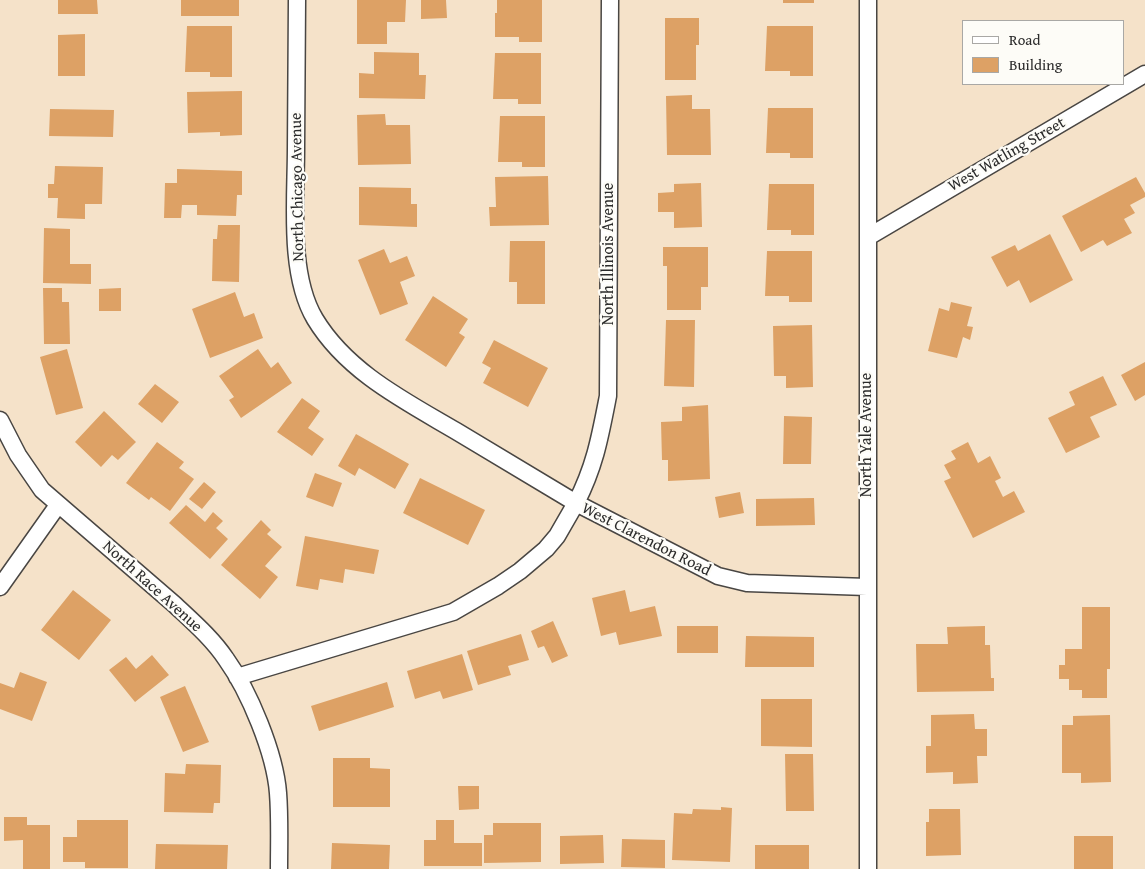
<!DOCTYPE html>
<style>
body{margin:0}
#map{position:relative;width:1145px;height:869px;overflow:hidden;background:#f5e2c9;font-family:"Gentium Book Plus",serif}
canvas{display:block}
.legend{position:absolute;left:962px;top:20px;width:162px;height:65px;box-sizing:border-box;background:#fdfcf7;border:1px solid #a9a8a5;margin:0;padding:6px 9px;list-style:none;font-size:15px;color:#2b2b2b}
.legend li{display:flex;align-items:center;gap:10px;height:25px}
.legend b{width:25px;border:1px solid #a9a8a5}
</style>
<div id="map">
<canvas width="1145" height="869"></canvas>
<ul class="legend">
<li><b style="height:6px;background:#fff"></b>Road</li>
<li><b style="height:14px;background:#dda165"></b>Building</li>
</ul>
</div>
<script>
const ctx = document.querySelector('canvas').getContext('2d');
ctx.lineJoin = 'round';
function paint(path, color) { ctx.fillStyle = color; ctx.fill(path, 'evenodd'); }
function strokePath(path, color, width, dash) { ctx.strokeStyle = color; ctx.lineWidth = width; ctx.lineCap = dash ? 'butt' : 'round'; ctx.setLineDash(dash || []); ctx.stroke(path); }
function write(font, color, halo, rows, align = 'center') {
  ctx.font = font + ' "Gentium Book Plus",serif'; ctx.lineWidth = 4.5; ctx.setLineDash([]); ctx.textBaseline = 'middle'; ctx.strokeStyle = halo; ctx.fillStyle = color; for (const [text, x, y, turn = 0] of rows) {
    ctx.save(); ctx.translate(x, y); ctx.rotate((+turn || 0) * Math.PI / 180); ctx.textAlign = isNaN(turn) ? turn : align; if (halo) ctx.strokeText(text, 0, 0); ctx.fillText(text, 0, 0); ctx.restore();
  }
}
const building = new Path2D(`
 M58 0H97L98 14H58Z
 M181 0H239V16H181Z
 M357 0H406L405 22H387V44H357Z
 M421 0H446L447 18 421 19Z
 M497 0H542V42H519V37H495V13H497Z
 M783 0H814V3H783Z
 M665 18H699V45H696V80H665Z
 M187 26H232V77H210V72H185Z
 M767 26H813V76H790V71H765Z
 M85 34V76H58V35Z
 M374 52 419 53V75H426L425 99 359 98V73L374 74Z
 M495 53H541V104H518V99H493Z
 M242 91V135L220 136V132L188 133 187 92Z
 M692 95V109H710L711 155H667L666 96Z
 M768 108H813V158H790V153H766Z
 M50 109 114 110 113 137 49 136Z
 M385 114 386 125H410L411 164 358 165 357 115Z
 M500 116H545V167H522V162H498Z
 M55 166 103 167 102 204H85V219L57 218 58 198H48V184H54Z
 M177 169 242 171V195H237L236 216 197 215V205H182L181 218H164L165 183H177Z
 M548 176 549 225 490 226 489 207H496L495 177Z
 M1136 177 1145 193V197L1130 205 1135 213 1124 219 1132 233 1107 246 1103 240 1081 252 1062 216Z
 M701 183 702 227 674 228V212H658V193L674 192V184Z
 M769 184H814V235H791V230H767Z
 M359 187 411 188V204H417V227L359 225Z
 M218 225H240L239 282 212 281 213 239H217Z
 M44 228 70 229V264H91V284L43 283Z
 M1050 234 1073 280 1030 303 1019 280 1007 287 991 257 1015 245 1018 251Z
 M510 241H545V304H517V282H509Z
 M663 247H708V287H701V310H667V266H663Z
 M384 249 390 263 407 256 415 276 400 282 408 304 380 315 358 260Z
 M767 251H812V302H789V296H765Z
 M43 288H62V302H69L70 344H44Z
 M121 288V311H99V289Z
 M235 292 244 317 254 313 263 338 210 358 192 309Z
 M433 296 468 319 459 333 465 337 446 367 405 340Z
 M951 302 972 307 967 326 973 327 970 340 963 337 957 358 928 351 939 308 949 311Z
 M666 320H695L694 387 664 386Z
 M812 325 813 387 786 388V376H774L773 326Z
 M494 340 548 368 528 407 483 383 491 368 482 363Z
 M67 349 83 408 56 415 40 357Z
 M258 349 271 368 278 362 292 383 241 418 229 400 234 397 219 376Z
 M1145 362V395L1135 401 1121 375Z
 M1103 376 1117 405 1090 417 1100 437 1066 453 1048 418 1075 405 1069 392Z
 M155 384 179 402 162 423 138 404Z
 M302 398 320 411 308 428 324 439 312 456 277 432Z
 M708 405 710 479 668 481V460H662L661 422 682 421V407Z
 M104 411 136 442 118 460 112 455 101 467 75 442Z
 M784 416 812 417 811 464H783Z
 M356 434 409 464 395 489 359 468 355 476 338 466Z
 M157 442 184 462 179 468 194 479 170 511 151 497 149 500 126 483Z
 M968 442 978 463 990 456 1001 478 995 481 1003 497 1014 491 1025 512 973 538 944 481 951 478 944 465 956 459 951 451Z
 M315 473 342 483 333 507 306 497Z
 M420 478 485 510 468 545 403 513Z
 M204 482 216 492 202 509 189 499Z
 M740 492 744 513 719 518 715 497Z
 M814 498 815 525 756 526V499Z
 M186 505 205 522 213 512 223 521 216 528 228 539 210 559 169 523Z
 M261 520 271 530 267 534 282 547 265 566 278 577 260 599 221 565Z
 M305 536 379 550 374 574 345 569 343 583 320 579 318 590 296 586Z
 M73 590 111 620 79 660 41 630Z
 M625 590 630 612 655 606 662 636 619 645 616 632 601 636 592 598Z
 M1082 607H1110V669H1107V698H1082V690H1069V679H1059V665H1065V649H1082Z
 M553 621 568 656 552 663 544 646 538 648 531 631Z
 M677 626H718V653H677Z
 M985 626V645H990L991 678H994V691L917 692 916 644H948L947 627Z
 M521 634 529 660 508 666 511 675 478 685 467 651Z
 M746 636 814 637V667H745Z
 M462 654 473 690 443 699 440 691 415 699 407 671Z
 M152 655 169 675 135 702 109 670 126 657 136 669Z
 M20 672 47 682 32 721 0 709V683L14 688Z
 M387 682 394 707 319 731 311 706Z
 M185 686 209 742 183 752 160 697Z
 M761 699H812V747L761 746Z
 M974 714 975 729H987V756H977L978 783 953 784V772L926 773V746H931V715Z
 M1110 715 1111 782 1081 783V773H1062V725H1073V716Z
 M785 754H813L814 811H786Z
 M333 758H370V768L390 769V807H333Z
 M186 764 221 765 220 803H214L213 813 164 812 165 773 185 774Z
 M458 786H479V809L459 810Z
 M721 807 732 808 730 862 672 860 674 813 692 814 693 809 721 810Z
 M929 809H960L961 855 926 856V822H929Z
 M4 817H27V825H50V869H23V840L4 841Z
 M77 820H128V868H85V862H63V837H77Z
 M436 820H454V843H482V866H424V840H436Z
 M493 823H541V862L484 863V835H493Z
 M603 835 604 863 560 864V836Z
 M1074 836H1113V869H1074Z
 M622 839 665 840V868L621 867Z
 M332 843 390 845 389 869H331Z
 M156 844 228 845 227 869H155Z
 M755 845H809V869H755Z`);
const minor = new Path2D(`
 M297 0C297 49 296 98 296 148 296 199 288 274 315 319 347 372 405 401 456 431 496 455 536 479 576 503 595 466 600 437 608 396L610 0
 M868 0V869
 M868 237 1145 74
 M0 420 18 455 42 490 174 604C192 621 212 638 226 659 249 691 275 753 278 793 280 818 279 844 279 869
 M0 587 58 505
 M237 677 453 612 498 586 520 571 546 549 557 536 576 503 718 576 747 583 867 587`);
const streetNames = [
 ["West Watling Street",1007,155,-30],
 ["North Chicago Avenue",298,187,-91],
 ["North Illinois Avenue",609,254,-90],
 ["North Yale Avenue",867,435,-90],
 ["West Clarendon Road",646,540,27],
 ["North Race Avenue",152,587,42]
];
paint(building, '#dda165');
strokePath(minor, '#494643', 19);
strokePath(minor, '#fff', 16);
write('16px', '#2b2b2b', '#fdfcf7', streetNames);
</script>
